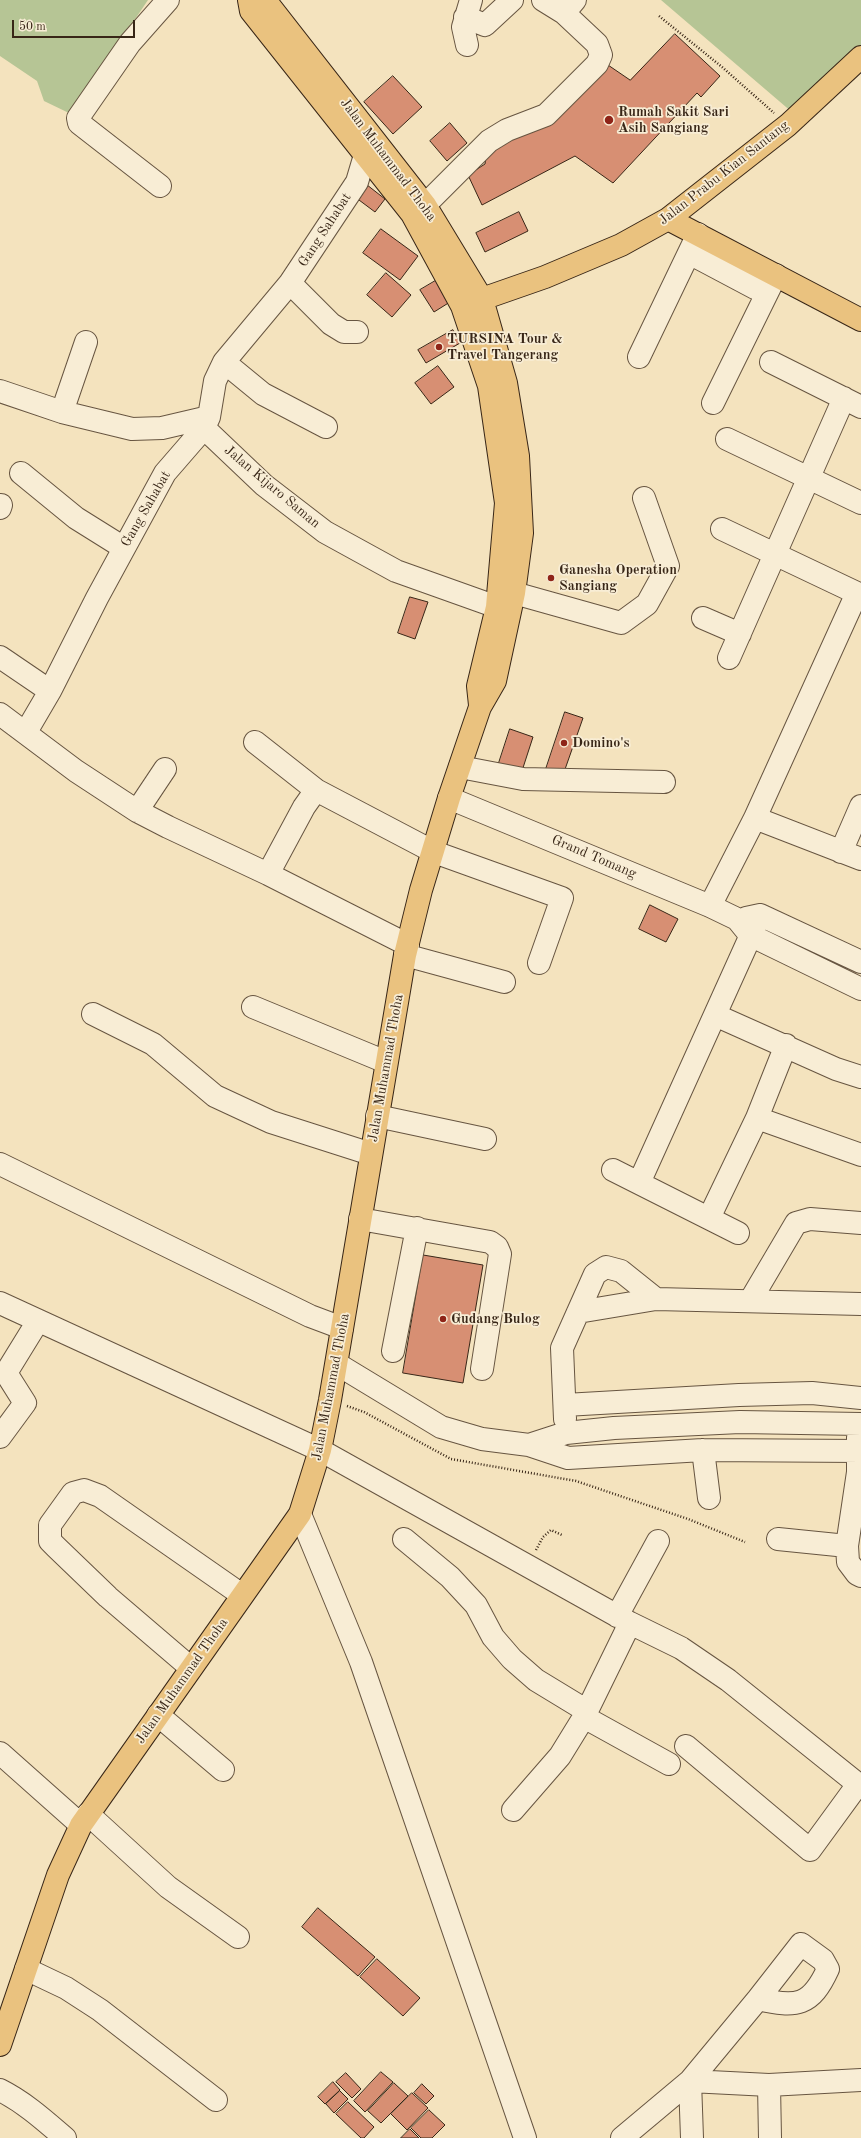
<!DOCTYPE html>
<style>
body{margin:0}
#map{position:relative;width:861px;height:2138px;overflow:hidden;background:#f4e3be;font-family:"Old Standard TT",serif}
canvas{display:block}
.scale{position:absolute;left:12px;top:20px;width:123px;height:18px;box-sizing:border-box;border:2px solid #382617;border-top:0;padding-left:5px;font-size:12px;line-height:14px;white-space:nowrap;color:#382617;-webkit-text-stroke:3px #f8edd5;paint-order:stroke}
</style>
<div id="map">
<canvas width="861" height="2138"></canvas>
<div class="scale">50 m</div>
</div>
<script>
const ctx = document.querySelector('canvas').getContext('2d');
ctx.lineJoin = 'round';
function paint(path, color) { ctx.fillStyle = color; ctx.fill(path, 'evenodd'); }
function strokePath(path, color, width, dash) { ctx.strokeStyle = color; ctx.lineWidth = width; ctx.lineCap = dash ? 'butt' : 'round'; ctx.setLineDash(dash || []); ctx.stroke(path); }
function write(font, color, halo, rows, align = 'center') {
  ctx.font = font + ' "Old Standard TT",serif'; ctx.lineWidth = 3.5; ctx.setLineDash([]); ctx.textBaseline = 'middle'; ctx.strokeStyle = halo; ctx.fillStyle = color; for (const [text, x, y, turn = 0] of rows) {
    ctx.save(); ctx.translate(x, y); ctx.rotate((+turn || 0) * Math.PI / 180); ctx.textAlign = isNaN(turn) ? turn : align; if (halo) ctx.strokeText(text, 0, 0); ctx.fillText(text, 0, 0); ctx.restore();
  }
}
const green = new Path2D(`
 M0 0H148L71 114 44 101 37 81 0 56Z
 M661 0H861V45L793 113Z`);
const building = new Path2D(`
 M675 34 720 76 701 97 697 93 613 183 575 156 482 205 468 175 485 164 487 149 608 65 630 80Z
 M393 76 422 107 393 134 364 102Z
 M450 123 467 143 447 161 430 141Z
 M362 181 385 199 375 212 351 194Z
 M519 212 528 231 485 252 476 233Z
 M381 229 418 256 400 280 363 253Z
 M386 273 411 295 392 317 367 295Z
 M437 280 450 302 434 312 420 290Z
 M453 330 460 343 426 363 418 350Z
 M438 366 454 387 431 404 415 383Z
 M410 597 428 602 415 639 398 633Z
 M565 712 583 718 563 775 546 769Z
 M510 729 533 737 520 777 497 769Z
 M650 905 678 919 666 942 639 929Z
 M423 1255 483 1265 463 1383 403 1373Z
 M318 1908 375 1957 358 1976 302 1927Z
 M377 1959 420 1998 403 2016 360 1977Z
 M381 2072 393 2082 365 2112 354 2101Z
 M346 2073 361 2089 352 2098 336 2082Z
 M333 2082 340 2090 325 2104 318 2097Z
 M394 2083 408 2096 381 2123 368 2111Z
 M422 2084 434 2096 426 2104 414 2093Z
 M340 2091 348 2099 334 2113 326 2104Z
 M412 2093 428 2108 407 2130 391 2114Z
 M348 2102 374 2127 364 2138H361L336 2114Z
 M429 2110 445 2125 432 2138H421L411 2128Z
 M410 2129 419 2138H401Z`);
const path = new Path2D(`
 M659 16 722 67 774 113
 M347 1406 364 1412 451 1459 576 1481 688 1519 745 1542
 M536 1550 543 1537 551 1530 562 1535`);
const minor = new Path2D(`
 M543 0 564 13
 M465 17 485 25 512 0
 M467 45 463 27 471 0
 M160 186 79 123 78 118 130 43 168 0
 M425 205 489 141 507 130 546 115 597 64 601 55 597 44 564 13 575 0
 M689 253 755 288
 M290 283 331 324 344 332H357
 M639 357 698 234
 M224 362 263 394 326 427
 M771 362 861 407
 M0 391 62 412 132 429 162 428 209 417
 M713 403 776 275
 M62 412 86 342
 M204 428 264 485 325 532 396 571 497 607
 M727 439 861 503
 M21 473 76 518 124 548
 M0 508 1 505
 M722 529 861 595
 M514 593 621 623 647 604 668 566 644 498
 M703 618 740 634
 M0 657 50 691
 M729 658 844 398
 M0 714 76 771 137 811 168 827 268 874 408 945
 M26 732 50 691 97 598 165 473 204 428 209 417 215 381 224 362 290 283 357 182 365 155
 M255 742 316 790 434 852 562 898 539 963
 M460 767 523 779 664 782
 M449 798 710 906 737 919 750 935 861 989
 M137 811 165 769
 M755 818 861 859
 M841 852 861 806
 M268 874 304 807 316 790
 M710 906 755 818 857 593
 M746 918 760 915 861 962
 M405 955 504 982
 M253 1007 386 1062
 M93 1014 153 1044 215 1096 271 1122 371 1154
 M715 1015 836 1069 861 1077
 M377 1116 485 1139
 M757 1118 861 1155
 M0 1164 310 1316 342 1328
 M613 1170 738 1233
 M639 1183 760 915
 M709 1218 757 1118 786 1045
 M360 1219 490 1242 497 1247 500 1254 482 1369
 M750 1301 796 1223 810 1219 861 1223
 M0 1303 320 1450 630 1623 681 1648 728 1680 854 1781 856 1787 810 1850 686 1746
 M578 1312 656 1299 861 1304
 M393 1351 417 1228
 M337 1364 441 1427 482 1439 529 1445 568 1458 703 1450 861 1451
 M565 1405 739 1395 812 1393 861 1398
 M565 1419 562 1348 595 1274 606 1267 621 1271 656 1299
 M0 1437 25 1403 6 1373 38 1321
 M858 1438V1472L847 1546 848 1562 857 1574 861 1576
 M529 1445 566 1433 614 1428 740 1422 861 1424
 M703 1450 709 1498
 M300 1514 361 1662 525 2138
 M404 1539 450 1577 476 1605 493 1637 512 1659 536 1680 587 1711
 M778 1539 847 1546
 M617 1616 658 1541
 M191 1668 108 1597 56 1547 50 1541V1525L73 1493 84 1490 100 1496 242 1595
 M158 1715 223 1770
 M584 1717 669 1764
 M0 1753 81 1825
 M513 1810 560 1756 584 1717 630 1623
 M88 1814 168 1887 238 1937
 M26 1969 66 1988 100 2010 216 2100
 M690 2081 769 2085 861 2080
 M690 2081 692 2138
 M769 2085 770 2138
 M0 2090C24 2102 44 2120 65 2138
 M622 2138 690 2081 758 1999 801 1944 823 1960 828 1969C811 2006 797 2008 758 1999`);
const major = new Path2D(`
 M249 0 251 11 412 214 462 306 489 386 506 503 497 607 478 686 480 705
 M668 219 861 320
 M482 299 545 277 621 245 668 219 788 125 861 57
 M0 2045 58 1875 81 1825 300 1514 320 1450 330 1400 405 955 421 890 449 798 480 707 495 681 514 593 522 533 518 456 506 383 482 299 425 205 265 0`);
const markers = [
 [609,120,5,"#8f2418"],
 [439,347,4,"#8f2418"],
 [551,578,4,"#8f2418"],
 [564,743,4,"#8f2418"],
 [443,1319,4,"#8f2418"]
];
const poiNames = [
 ["Rumah Sakit Sari",618,112],
 ["Asih Sangiang",618,128],
 ["TURSINA Tour &",447,339],
 ["Travel Tangerang",447,355],
 ["Ganesha Operation",559,570],
 ["Sangiang",559,586],
 ["Domino's",572,743],
 ["Gudang Bulog",451,1319]
];
const streetNames = [
 ["Jalan Muhammad Thoha",388,160,53],
 ["Jalan Prabu Kian Santang",724,173,-38],
 ["Gang Sahabat",325,230,-57],
 ["Jalan Kijaro Saman",272,487,40],
 ["Gang Sahabat",146,509,-60],
 ["Grand Tomang",594,857,23],
 ["Jalan Muhammad Thoha",386,1068,-80],
 ["Jalan Muhammad Thoha",331,1387,-79],
 ["Jalan Muhammad Thoha",182,1681,-55]
];
paint(green, '#b6c595');
paint(building, '#d78f73');
strokePath(building, '#382617', 1);
strokePath(minor, '#675541', 24);
strokePath(major, '#382617', 24);
strokePath(path, '#382617', 2.5, [1, 2]);
strokePath(minor, '#f8edd5', 22);
strokePath(major, '#eac27f', 22);
for (const [x, y, r, color] of markers) { const dot = new Path2D(); dot.arc(x, y, r, 0, 2 * Math.PI); ctx.fillStyle = color; ctx.fill(dot); strokePath(dot, '#f8edd5', 1.5); }
write('bold 14px', '#382617', '#f8edd5', poiNames, 'left');
write('14px', '#382617', '#f8edd5', streetNames);
</script>
